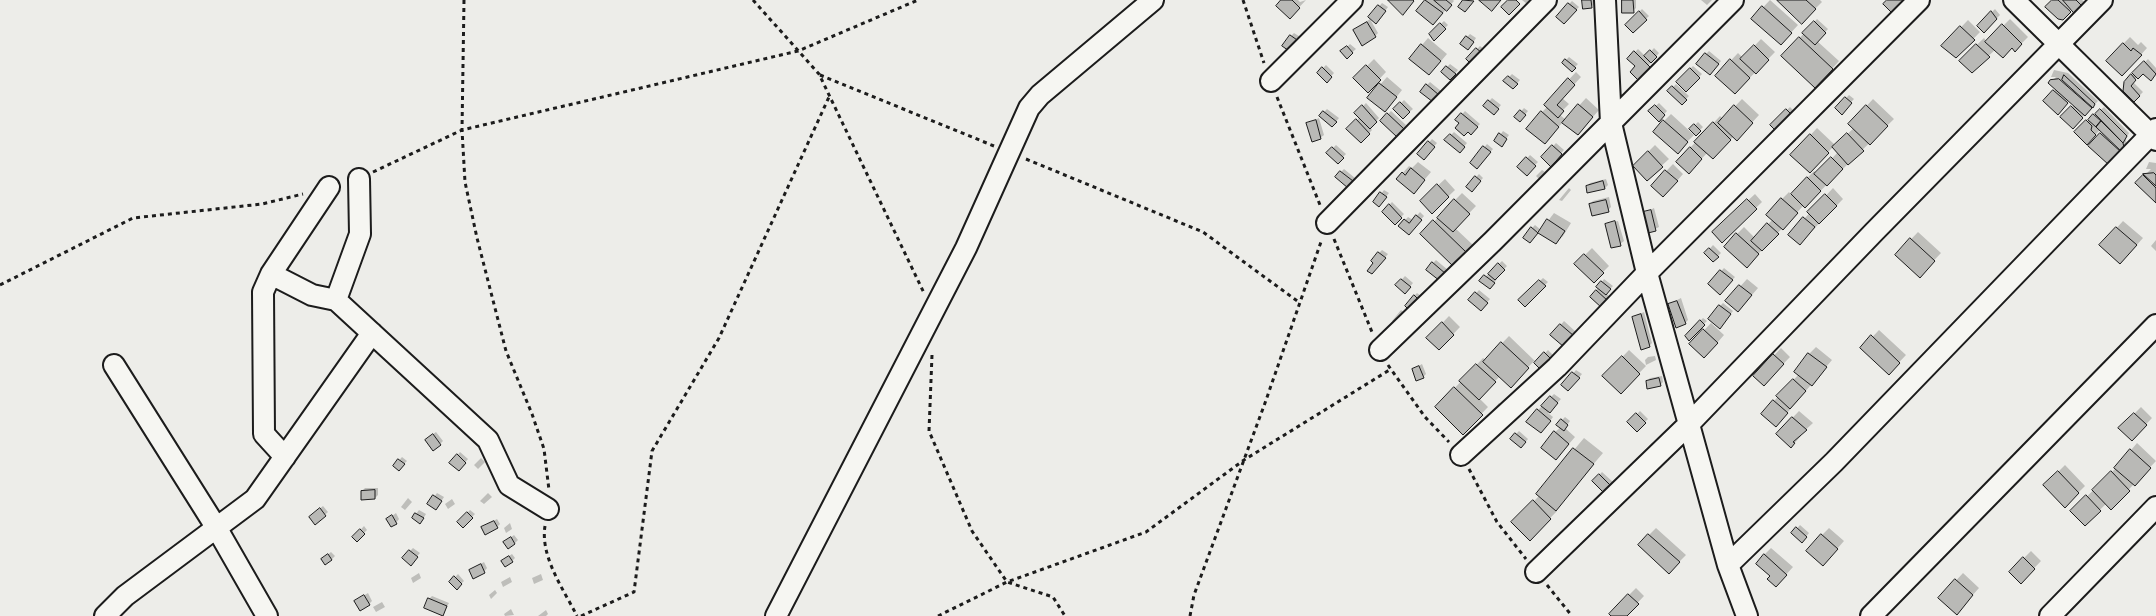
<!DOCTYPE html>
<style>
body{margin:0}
canvas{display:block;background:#edede9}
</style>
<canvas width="2156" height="616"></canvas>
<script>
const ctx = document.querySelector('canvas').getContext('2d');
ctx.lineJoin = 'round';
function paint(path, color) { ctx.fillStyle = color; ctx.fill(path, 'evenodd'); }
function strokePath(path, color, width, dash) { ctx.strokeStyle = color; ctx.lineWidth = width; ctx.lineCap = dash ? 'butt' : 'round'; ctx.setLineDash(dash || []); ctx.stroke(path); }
const shadow = new Path2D(`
 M1283 0H1298L1300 2 1306 0 1290 17Z
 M1426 0H1453L1454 1 1433 24 1417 11Z
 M1522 0H1530L1527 4Z
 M1583 0H1594V4L1591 7Z
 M1623 0H1636V8L1633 11Z
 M1701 0H1712L1707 5Z
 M1770 0 1798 25 1787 37 1753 18Z
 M1779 0H1820L1822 2 1802 22Z
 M2053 0H2082L2086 3 2076 13 2072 8 2063 19Z
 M1572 1 1579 7 1564 22 1557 16Z
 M1382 3 1388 7 1379 19 1370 17Z
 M1642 9 1649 16 1633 31 1627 25Z
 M1995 9 2000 15 1984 31 1978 26Z
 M1370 19 1378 33 1375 36 1354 30Z
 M1817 19 1828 29 1817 41 1839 61 1822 80 1783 56Z
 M2010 19 2028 37 2015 50 2012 47 1995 50 1972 71 1960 61 1984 38 1987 42Z
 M1968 20 1980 32 1956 57 1943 46Z
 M1444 21 1448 25 1434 39 1430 34Z
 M1294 33 1302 38 1295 48 1291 36Z
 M1470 34 1476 38 1471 46 1467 37Z
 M2130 37 2138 45 2141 42 2147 48 2129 68 2123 44Z
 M1428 38 1447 54 1436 67 1422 45Z
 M1761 39 1775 52 1735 93 1716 76 1738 53 1743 58Z
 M1350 44 1356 49 1347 57 1342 52Z
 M1480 46 1484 49 1475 60 1467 59Z
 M1654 48 1659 53 1638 78 1636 66 1628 59 1638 49 1646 57Z
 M1709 51 1721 61 1713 71 1706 54Z
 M1569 57 1578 64 1572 70 1563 63Z
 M1374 59 1386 72 1368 91 1355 78Z
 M2148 59 2156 68V74L2151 79 2143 72 2138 76 2133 82 2143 92 2134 101 2124 90 2132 75Z
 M1450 64 1458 70 1453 76 1447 67Z
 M1326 65 1334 73 1327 81 1318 73Z
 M1693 66 1702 74 1686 90 1678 82Z
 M2054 70 2068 73 2098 101 2073 127 2062 117 2074 105 2069 100 2061 110 2045 101 2056 89 2050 83 2056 77H2051Z
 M1576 72 1581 77 1562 98 1569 104 1559 114 1566 120 1586 98 1599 110 1584 127 1563 122 1551 136 1542 112 1548 106 1546 104Z
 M1512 74 1520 80 1513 88 1505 81Z
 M1387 77 1402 90 1391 104 1369 97Z
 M1430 82 1441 91 1436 98 1427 85Z
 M1676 84 1689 96 1682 103 1669 91Z
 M1849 95 1854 99 1841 113 1836 108Z
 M1492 98 1501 105 1497 110 1485 106Z
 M1742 99 1759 115 1737 139 1734 136 1713 158 1708 152 1689 172 1690 148 1720 116 1723 119Z
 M1873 99 1894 119 1805 206 1804 205 1747 266 1737 234 1744 227 1755 238 1773 219 1782 199 1789 192 1791 195 1814 171 1817 174 1838 152 1833 147 1810 171 1792 155 1817 128 1835 145 1854 128 1850 124Z
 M1404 100 1413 109 1403 117 1395 109Z
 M1366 103 1379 118 1370 127 1372 130 1361 142 1348 129 1360 117 1356 113Z
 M1659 103 1667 111 1659 120 1650 111Z
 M1790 107 1795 112 1772 125Z
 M2104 107 2129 133 2126 139 2127 148 2109 164 2090 146 2103 132 2100 130 2087 143 2076 132Z
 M1524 108 1528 111 1520 121 1516 117Z
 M1327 109 1339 118 1335 123 1320 116Z
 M1391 111 1406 125 1397 135 1381 121Z
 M1465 111 1480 124 1471 133 1457 120Z
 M1671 114 1694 135 1684 145 1664 121Z
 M1319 118 1324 135 1320 138 1308 123Z
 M1698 122 1703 127 1696 134 1691 129Z
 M1503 131 1509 135 1504 142 1496 141Z
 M1454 132 1467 143 1463 148 1451 135Z
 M1432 139 1437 143 1427 155 1419 154Z
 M1556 143 1564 150 1551 165 1543 157Z
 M1487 144 1493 149 1480 164 1472 163Z
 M1336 145 1346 154 1338 162 1328 153Z
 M1655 145 1669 159 1647 179 1634 166Z
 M1530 155 1538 162 1526 174 1519 167Z
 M1418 162 1431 172 1420 185 1397 179 1409 166 1412 168Z
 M2149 162 2156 163V201L2137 183 2151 169H2146Z
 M1673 164 1683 174 1670 189 1652 186Z
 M1344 169 1355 178 1351 183 1336 177Z
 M1542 170 1545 172 1539 179 1536 176Z
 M1479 174 1483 178 1472 190 1468 186Z
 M1445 179 1455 190 1432 212 1421 201Z
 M1606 179 1608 185 1605 188 1587 186 1590 183Z
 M1569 188 1571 190 1562 201 1559 200Z
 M1833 188 1843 199 1806 237 1789 235Z
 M1384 190 1389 193 1382 202H1375Z
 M1462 193 1476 206 1455 228 1473 245 1454 265 1422 234Z
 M1755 194 1762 202 1722 241 1714 232Z
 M1609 197 1611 207 1608 210 1590 204 1593 201Z
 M1392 202 1404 214 1395 223 1383 212Z
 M1654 208 1659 227 1649 232 1644 213Z
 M1420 212 1424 216 1412 230 1400 226 1408 217 1413 220Z
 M1554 213 1571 223 1563 236 1556 243 1538 231 1533 238 1532 228 1535 225 1541 230Z
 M1618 221 1624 241 1620 244 1606 224Z
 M2123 221 2143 238 2127 256 2101 245Z
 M1918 232 1941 253 1926 269 1896 255Z
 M2156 240V251L2151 246Z
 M1713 245 1721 253 1713 261 1706 253Z
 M1592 248 1609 266 1594 281 1576 264Z
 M1382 250 1388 254 1375 270 1379 253Z
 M1436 260 1448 270 1440 280 1433 263Z
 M1502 261 1507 266 1496 278 1497 279 1493 285 1481 281Z
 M1724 268 1735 277 1723 290 1710 284Z
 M1405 276 1413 283 1408 289 1397 285Z
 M1543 278 1548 282 1525 305 1520 300Z
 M1604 279 1613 286 1606 293 1610 297 1602 306 1592 297Z
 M1747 279 1758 288 1745 303 1727 301Z
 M1479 290 1490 299 1481 309 1470 300Z
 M1417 293 1421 296 1413 306 1414 296Z
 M1681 298 1688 320 1685 323 1669 304Z
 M1723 303 1733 311 1723 324 1720 306Z
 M1401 310 1405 313 1396 324 1392 321Z
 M1644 312 1652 343 1649 346 1633 317Z
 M1449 316 1460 327 1439 349 1428 338Z
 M1703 318 1707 321 1689 339 1686 336Z
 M1564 321 1576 332 1564 346 1552 335Z
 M1711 323 1724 335 1711 350 1691 344Z
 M1879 330 1906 355 1889 373 1862 348Z
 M1509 336 1536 362 1548 350 1553 355 1541 368 1534 361 1517 379 1500 376 1479 398 1488 407 1463 433 1437 407 1483 358 1486 360Z
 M1816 347 1832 360 1782 419 1774 401 1799 374 1809 354Z
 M1781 348 1790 357 1764 384 1755 376Z
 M1629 350 1646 366 1621 392 1604 376Z
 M1655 356 1656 360 1646 365 1645 360 1648 357Z
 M1422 364 1426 374 1423 377 1413 369Z
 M1576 370 1582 374 1571 387 1563 385Z
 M1662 376 1663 382 1660 385 1647 381 1650 378Z
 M1554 394 1561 399 1548 413 1553 417 1544 429 1538 410Z
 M1499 403 1502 406 1492 416 1489 414Z
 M2141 407 2152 418 2132 439 2120 428Z
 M1640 411 1648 419 1637 430 1629 422Z
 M1799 411 1813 423 1800 435 1801 436 1791 447 1777 434Z
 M1565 417 1570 421 1565 428 1575 437 1556 459 1555 432 1561 427 1562 420Z
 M1519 431 1528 439 1524 444 1516 434Z
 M436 432 443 441 440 444 429 437Z
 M1584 438 1603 453 1555 509 1557 511 1530 539 1513 522 1539 496 1537 494Z
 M2137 443 2156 461 2111 508 2107 503 2085 524 2072 511 2116 468Z
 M460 452 468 459 459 470 451 463Z
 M402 457 407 461 402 466 395 465Z
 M481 458 485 462 478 469 474 465Z
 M2065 465 2085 486 2065 506 2045 485Z
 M1602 472 1614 483 1605 492 1594 481Z
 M365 488H378V495L375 498 362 491Z
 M437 493 444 497 439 505 429 504Z
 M488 493 492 497 484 504 480 501Z
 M408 498 412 502 405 510 401 507Z
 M452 499 455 504 448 509 445 504Z
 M323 506 328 512 316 523 313 514Z
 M419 510 426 514 423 519 413 518Z
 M470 510 475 514 463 526 458 522Z
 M396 513 399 519 396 523 388 519Z
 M497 519 500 524 497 527H482Z
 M510 523 512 529 506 533 504 528Z
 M1800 525 1809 533 1802 542 1793 533Z
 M364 526 367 530 357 540 354 537Z
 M1656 528 1686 555 1676 565 1639 545Z
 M1829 528 1844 541 1830 557 1822 535Z
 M514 535 518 540 515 543 505 542Z
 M413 548 420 553 413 561 410 551Z
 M1771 548 1793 567 1783 578 1771 576 1764 555Z
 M2031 551 2041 561 2021 582 2010 572Z
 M331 552 335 556 332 559 326 556Z
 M512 554 515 558 512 561 506 558Z
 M484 562 487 568 484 572 474 568Z
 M419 573 421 578 413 583 411 578Z
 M1963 573 1979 588 1963 606 1940 598Z
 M458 574 464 581 457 588 451 582Z
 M541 574 543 580 534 584 532 578Z
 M510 577 512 582 503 587 501 582Z
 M1636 588 1644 596 1625 616H1613L1610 614Z
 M495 590 497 593 491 599 489 595Z
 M368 593 372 601 369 604 355 601Z
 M432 596 449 603 443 614 429 599Z
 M382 602 385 607 376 612 373 607Z
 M511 609 514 615 505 616 504 614Z
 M546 610 548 614 546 616H538Z`);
const building = new Path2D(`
 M1281 0H1292L1300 8 1290 19 1276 6Z
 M1388 0H1413L1414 1 1403 15Z
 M1425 0 1443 13 1433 25 1416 11Z
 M1434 0H1446L1452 5 1447 11Z
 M1463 0 1474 1 1465 12 1458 7Z
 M1479 0H1501L1492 11Z
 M1508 0H1516L1520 4 1509 15 1501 7Z
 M1582 0H1591L1592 8 1583 9Z
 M1622 0H1633L1634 13H1622Z
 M1777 0H1806L1816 9 1802 24Z
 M1887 0H1908L1893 14 1883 4Z
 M2052 0H2058L2071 12 2063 20 2058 19 2045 7Z
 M2063 0H2076L2083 7 2076 15Z
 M1568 3 1577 10 1564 24 1556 17Z
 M1378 5 1386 11 1376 24 1368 17Z
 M1762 6 1792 33 1781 45 1751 19Z
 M1639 11 1647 20 1633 33 1625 25Z
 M1991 11 1997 19 1984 33 1977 26Z
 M1814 21 1826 33 1815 45 1802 33Z
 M1367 22 1376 37 1362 46 1353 30Z
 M1440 23 1446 29 1434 41 1429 34Z
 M2002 24 2022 44 2015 52 2012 48 2003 58 1985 42Z
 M1960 26 1975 40 1956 58 1941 46Z
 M1290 35 1300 42 1292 53 1282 46Z
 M1466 36 1474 42 1468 50 1460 44Z
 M1799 37 1833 69 1815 88 1781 56Z
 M2123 43 2131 51 2133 48 2142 55 2122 76 2106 61Z
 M1421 44 1441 61 1429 75 1409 59Z
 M1976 44 1990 57 1972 73 1959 61Z
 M1754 45 1769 60 1756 74 1740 59Z
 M1347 46 1353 53 1347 59 1340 51Z
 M1476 48 1482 53 1472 65 1466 59Z
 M1650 50 1657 57 1651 63 1644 56Z
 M1634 51 1650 67 1638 80 1630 72 1635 66 1627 59Z
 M1705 53 1719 64 1710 75 1696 64Z
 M1565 59 1576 68 1572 72 1562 63Z
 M1730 59 1750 78 1735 94 1715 76Z
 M2144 61 2156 74 2151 81 2143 74 2138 79 2132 73Z
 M1366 65 1381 80 1368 93 1353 78Z
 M1446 66 1456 74 1450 80 1441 72Z
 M1322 67 1332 77 1327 83 1317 73Z
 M1690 68 1700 78 1686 92 1676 82Z
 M2131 74 2136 80 2131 86 2140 96 2134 102 2123 91 2124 82Z
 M2064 75 2095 104 2093 108 2062 80Z
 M1508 76 1518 84 1513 89 1503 81Z
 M1568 78 1575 85 1557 105 1564 111 1558 118 1544 105Z
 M2059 79 2092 108 2085 116 2048 83 2050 80Z
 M1379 83 1397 97 1385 112 1367 98Z
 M1426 84 1439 95 1433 102 1420 92Z
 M1672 86 1687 100 1682 105 1667 91Z
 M2053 90 2068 103 2058 115 2043 101Z
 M1845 97 1852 103 1842 115 1835 108Z
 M1488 100 1499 109 1494 115 1483 106Z
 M1400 102 1410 112 1403 119 1393 109Z
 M1578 104 1593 117 1578 135 1562 123Z
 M1362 105 1377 122 1370 129 1354 113Z
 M1655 105 1665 115 1659 122 1648 111Z
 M1734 105 1753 123 1737 141 1718 123Z
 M1866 105 1888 126 1870 145 1848 124Z
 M2071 106 2083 118 2073 129 2060 117Z
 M1786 109 1793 116 1777 132 1770 125Z
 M2100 109 2127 136 2123 143 2095 114Z
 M1520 110 1526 115 1520 122 1514 117Z
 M1323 111 1337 122 1332 127 1319 116Z
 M1541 111 1559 127 1545 144 1526 129Z
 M1387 113 1404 129 1397 137 1380 121Z
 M1461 113 1478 127 1471 135 1468 132 1464 136 1455 128 1459 123 1455 120Z
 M2093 114 2101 121 2096 127 2088 120Z
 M1356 119 1370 134 1361 143 1346 129Z
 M1316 120 1321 139 1312 142 1306 123Z
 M1663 120 1688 142 1678 154 1653 132Z
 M2086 120 2092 126 2091 130 2096 135 2087 145 2074 132Z
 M2101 121 2123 143 2125 152 2123 153 2096 127Z
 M1713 122 1731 140 1713 159 1694 142Z
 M1694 124 1701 131 1696 136 1689 129Z
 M1499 133 1507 139 1502 147 1494 141Z
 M1847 133 1864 151 1848 165 1832 147Z
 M2100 133 2121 152 2109 165 2088 146Z
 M1450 134 1465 147 1460 153 1444 140Z
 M1810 134 1829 153 1810 173 1790 155Z
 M1428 141 1435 147 1424 160 1417 154Z
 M1552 145 1562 154 1551 167 1541 157Z
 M1483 146 1491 152 1477 169 1470 163Z
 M1332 147 1344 158 1338 164 1326 153Z
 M1690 147 1702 159 1689 174 1676 162Z
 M1648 151 1663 167 1647 181 1633 166Z
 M1526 157 1536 166 1527 176 1517 167Z
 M1831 157 1843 169 1827 186 1814 174Z
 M1411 168 1425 180 1414 194 1396 179 1402 172 1405 175Z
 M1665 170 1678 181 1663 197 1651 186Z
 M1340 171 1353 181 1348 188 1335 177Z
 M2154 173 2156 175V186L2143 174Z
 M2143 175 2156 188V203L2135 183Z
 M1475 176 1481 181 1472 192 1466 187Z
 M1807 177 1821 191 1805 208 1791 194Z
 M1603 181 1605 189 1587 193 1586 186Z
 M1437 184 1449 197 1432 214 1420 201Z
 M1380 192 1387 197 1379 207 1373 202Z
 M1825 194 1837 206 1819 224 1807 212Z
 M1781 198 1798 213 1783 230 1766 215Z
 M1454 199 1470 214 1453 232 1437 218Z
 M1747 199 1757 209 1722 243 1712 232Z
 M1606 200 1609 212 1592 216 1589 204Z
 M1389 204 1402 218 1395 225 1382 212Z
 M1651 210 1656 231 1648 233 1643 212Z
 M1416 215 1422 220 1409 235 1398 226 1404 219 1409 223Z
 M1803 217 1815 227 1800 245 1788 235Z
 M1547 219 1565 231 1556 244 1538 233Z
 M1433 220 1467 253 1454 267 1420 234Z
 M1615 221 1621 246 1611 248 1605 224Z
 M1767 223 1779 234 1762 251 1751 241Z
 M1531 227 1538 233 1530 243 1523 238Z
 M2116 227 2137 245 2120 264 2099 245Z
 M1736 233 1759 254 1747 268 1724 247Z
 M1910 238 1935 261 1920 278 1895 255Z
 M1709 248 1719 257 1713 262 1704 253Z
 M1378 252 1386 258 1372 274 1367 271 1373 263 1371 261Z
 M1584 254 1604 273 1594 283 1574 264Z
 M1432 262 1446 274 1440 281 1426 270Z
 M1498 263 1505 270 1495 280 1488 274Z
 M1720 270 1733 280 1720 295 1708 284Z
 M1484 275 1495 283 1490 289 1479 281Z
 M1401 279 1411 287 1405 294 1395 285Z
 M1539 280 1546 286 1525 307 1518 300Z
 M1601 281 1611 289 1606 295 1596 287Z
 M1739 285 1752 295 1738 312 1725 301Z
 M1596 290 1608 301 1602 308 1590 297Z
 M1475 292 1488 303 1481 311 1468 300Z
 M1414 295 1419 300 1410 311 1405 306Z
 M1677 301 1686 324 1676 328 1668 304Z
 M1719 305 1731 314 1720 329 1708 319Z
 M1641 314 1650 347 1641 350 1632 317Z
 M1700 320 1705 325 1689 341 1685 336Z
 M1442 322 1454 335 1439 350 1426 338Z
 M1560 324 1574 336 1564 347 1550 335Z
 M1703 329 1718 343 1704 358 1689 344Z
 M1871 335 1900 363 1889 375 1860 348Z
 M1501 342 1529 368 1511 388 1483 362Z
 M1544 352 1551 359 1541 370 1534 363Z
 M1808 353 1827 367 1812 386 1794 372Z
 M1773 354 1784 364 1764 386 1753 376Z
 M1622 356 1640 374 1621 394 1602 376Z
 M1476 364 1496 382 1479 400 1459 381Z
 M1419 366 1424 378 1416 381 1412 369Z
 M1572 372 1580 378 1568 391 1561 385Z
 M1659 378 1661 386 1647 389 1646 381Z
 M1793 379 1806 391 1790 409 1776 396Z
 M1454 387 1483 415 1463 435 1435 407Z
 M1550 396 1558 403 1550 413 1541 406Z
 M1773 400 1788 413 1776 427 1761 414Z
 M1537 409 1551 421 1541 433 1526 422Z
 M1636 413 1646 423 1637 432 1627 422Z
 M2134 413 2147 425 2132 441 2118 428Z
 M1792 417 1807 430 1793 442 1795 443 1791 448 1776 434Z
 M1561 419 1568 425 1564 431 1556 425Z
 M1554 431 1569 444 1556 460 1541 448Z
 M1515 433 1526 442 1521 448 1510 439Z
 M433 434 441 445 433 451 425 440Z
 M1573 448 1594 464 1556 511 1536 494Z
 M2130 449 2151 468 2135 486 2114 468Z
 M457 454 466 463 459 471 449 463Z
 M398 459 405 464 399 471 393 466Z
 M2058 471 2079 493 2065 508 2043 485Z
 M2111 471 2130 491 2111 510 2092 490Z
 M1599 474 1612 487 1605 494 1592 481Z
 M375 490V499L361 500V491Z
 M433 495 442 501 436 510 427 504Z
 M2086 495 2101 511 2085 526 2070 511Z
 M1533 500 1551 519 1530 541 1511 522Z
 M320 508 326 516 315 525 309 517Z
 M467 512 473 518 463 528 457 522Z
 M415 513 424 518 420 524 412 518Z
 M392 515 397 524 391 527 386 519Z
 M494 521 498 528 485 535 481 527Z
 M1796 527 1807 537 1802 543 1791 533Z
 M360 529 365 534 357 542 352 537Z
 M1648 534 1680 562 1669 574 1638 545Z
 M1821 534 1838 549 1823 566 1806 551Z
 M511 537 515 544 508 549 503 542Z
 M409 550 418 557 411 566 402 558Z
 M328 554 332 560 325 565 321 559Z
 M1764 554 1787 575 1776 587 1767 579 1770 576 1756 564Z
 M509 556 513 562 505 567 501 561Z
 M2023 557 2035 569 2021 584 2009 572Z
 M481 564 485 573 473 579 469 570Z
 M454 576 462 584 457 590 449 582Z
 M1955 579 1973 595 1957 615 1938 598Z
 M1628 594 1639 604 1627 616H1611L1609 614Z
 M364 595 370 605 360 611 354 601Z
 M428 598 447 606 443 616 424 608Z`);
const path = new Path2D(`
 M464 0 462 130 465 182 477 238 506 351 532 414 544 449 549 490
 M753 0 819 74 924 293
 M1243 0 1264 63
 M820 75 994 146
 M1277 97 1320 205
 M1026 159 1203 232 1300 303
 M373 172 462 130 798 51 918 0
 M1334 239 1372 332
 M0 285 133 218 262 204 303 194
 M932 355 929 431 972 531 1007 582 1053 597 1065 616
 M1388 365 1425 417 1449 442
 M1469 469 1497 522 1526 559
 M545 526C540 557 564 590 577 616
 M1547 585 1572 616
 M581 616 634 592 652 451 719 338 829 97
 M938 616 1007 582 1146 532 1244 460 1391 369
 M1190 616 1194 595 1265 403 1322 239`);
const street = new Path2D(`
 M1605 0 1611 123 1647 273 1728 565 1747 616
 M2014 0 2156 140
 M1271 81 1352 0
 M1327 223 1546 0
 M271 274 312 295 336 300 488 440 509 485 548 509
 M336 300 360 234 359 179
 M1380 350 1493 241 1733 0
 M114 365 216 527 267 616
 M1461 455 1557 367 1647 273 1919 0
 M285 457 264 434 263 292 271 274 329 187
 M1728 565 1834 462 2156 129
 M1536 572 1689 424 1874 232 2102 0
 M105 616 125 596 255 499 372 333
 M776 616 966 248 1029 108 1040 95 1153 0
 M1871 616 2156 325
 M2050 616 2156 507`);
paint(shadow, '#0003');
paint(building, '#b9b9b6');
strokePath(building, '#1c1c1c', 1);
strokePath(street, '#1c1c1c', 24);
strokePath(path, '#1c1c1c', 3, [4, 4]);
strokePath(street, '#f6f6f2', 20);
</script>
